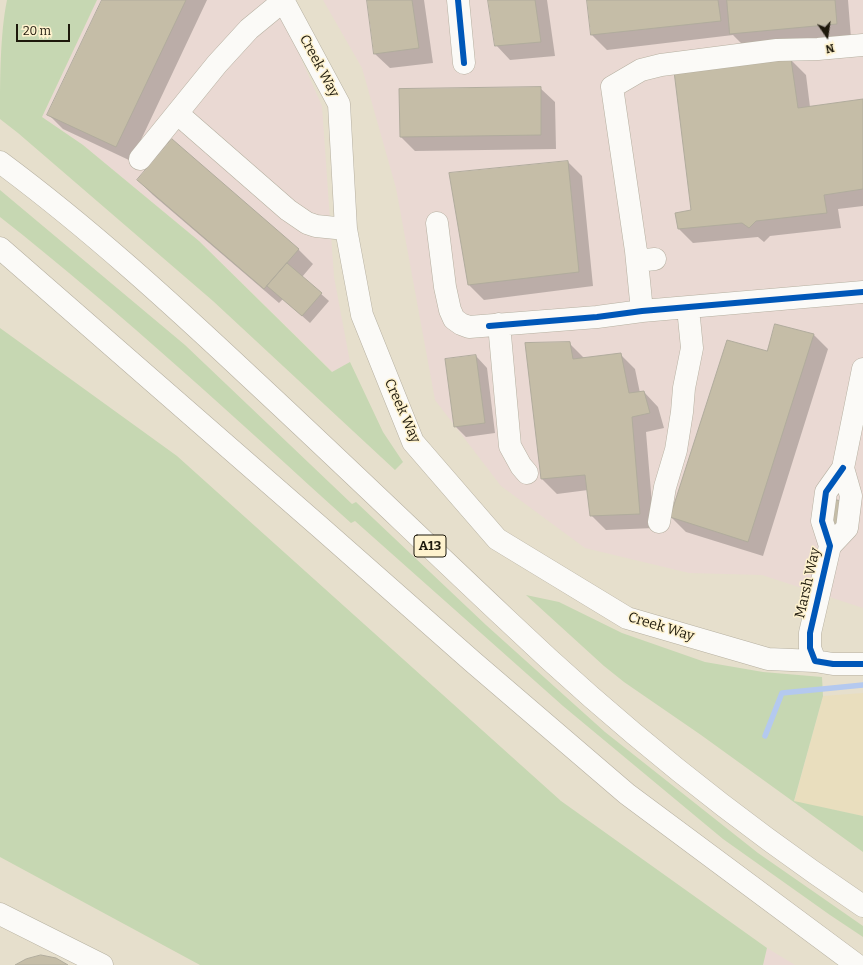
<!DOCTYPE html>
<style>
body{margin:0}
#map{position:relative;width:863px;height:965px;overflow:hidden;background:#e6dfcc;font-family:Bitter,serif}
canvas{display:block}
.north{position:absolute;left:807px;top:16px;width:40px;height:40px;-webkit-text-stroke:3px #fef2ce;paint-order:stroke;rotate:167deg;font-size:11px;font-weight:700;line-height:16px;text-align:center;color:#1d180b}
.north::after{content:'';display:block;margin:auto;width:14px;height:18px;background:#1d180b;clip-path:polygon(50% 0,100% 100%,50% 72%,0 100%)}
.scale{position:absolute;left:16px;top:24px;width:54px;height:18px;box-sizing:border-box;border:2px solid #1d180b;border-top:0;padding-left:5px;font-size:12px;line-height:14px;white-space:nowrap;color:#1d180b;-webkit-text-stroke:3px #fef2ce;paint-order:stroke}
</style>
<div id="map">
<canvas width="863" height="965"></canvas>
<div class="north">N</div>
<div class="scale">20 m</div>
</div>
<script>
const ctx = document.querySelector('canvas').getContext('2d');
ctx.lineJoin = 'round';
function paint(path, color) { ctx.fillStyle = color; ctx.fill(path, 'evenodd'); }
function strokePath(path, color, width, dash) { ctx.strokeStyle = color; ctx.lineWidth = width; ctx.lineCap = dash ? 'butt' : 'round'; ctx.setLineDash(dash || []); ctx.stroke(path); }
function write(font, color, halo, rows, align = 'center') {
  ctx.font = font + ' Bitter,serif'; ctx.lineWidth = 3; ctx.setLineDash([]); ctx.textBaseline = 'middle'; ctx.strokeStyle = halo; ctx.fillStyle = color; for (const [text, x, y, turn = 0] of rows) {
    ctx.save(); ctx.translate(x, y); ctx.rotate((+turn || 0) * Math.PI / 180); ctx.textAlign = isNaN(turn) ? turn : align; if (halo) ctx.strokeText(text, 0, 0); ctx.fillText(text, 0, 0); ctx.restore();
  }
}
const built = new Path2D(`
 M863 693V816L794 802 823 696Z`);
const industrial = new Path2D(`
 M97 0H268L289 31 322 106 334 277 350 362 333 372 199 241 83 145 42 117Z
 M323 0H863V608L762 575 689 573 585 548 501 486 435 400 396 188 362 68Z
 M767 948 795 965H763Z`);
const green = new Path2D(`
 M7 0H97L42 117 83 145 199 241 332 372 350 362 383 432 403 462 395 470 213 301 18 133 0 119C0 84 0 33 7 0Z
 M0 190 185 345 352 504 356 502 486 625 605 732 758 853 863 926V937L830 915 723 839 563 706 355 521 351 523C236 419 122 313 0 217Z
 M0 328 177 456 561 801 767 948 763 965H200L0 857Z
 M526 595 559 602 622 633 705 662 763 672 822 677 823 696 794 801 863 816V852L701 735 624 682 604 666Z`);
const shadow = new Path2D(`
 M103 0H207L131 161 63 129 49 115Z
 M368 0H424L433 63 390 68 375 54Z
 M489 0H547L555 56 510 60 496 45Z
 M588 0H848L851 38 746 48 733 35 607 50 592 35Z
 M791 60 806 75 810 107 863 100V206L838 209 841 228 770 236 764 242 758 237 693 243 679 229 692 210Z
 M540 88 555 102 556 149 415 151 400 136Z
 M568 162 582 176 593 286 484 300 469 285Z
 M138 180 298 249 313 264 302 277 329 301 310 323 283 299 279 303 153 195Z
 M814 335 828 349 763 556 686 532 671 517 768 352Z
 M569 343 585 359 620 354 635 369 640 393 644 392 658 407 664 428 646 432 654 528 606 530 591 515 588 490 557 494 542 479Z
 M476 356 487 368 495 433 466 437 455 426Z`);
const stream = new Path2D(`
 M765 736 782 693 863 685`);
const building = new Path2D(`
 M102 0H186L116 147 47 115Z
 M367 0H412L419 48 374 54Z
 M488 0H535L541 42 495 46Z
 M587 0H718L721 21 591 35Z
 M727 0H835L837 24 730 34Z
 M791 59 798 108 863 99V189L824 195 827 213 756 221 749 228 742 223 678 229 675 213 691 210 674 71Z
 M541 87V135L400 137 399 89Z
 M172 139 299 249 264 289 137 180Z
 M568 161 579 272 468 285 449 173Z
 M287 263 322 293 302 316 267 286Z
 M775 324 814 334 748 542 670 517 727 340 767 351Z
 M570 342 573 359 621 353 629 393 644 391 650 413 632 417 640 514 590 516 585 475 541 479 525 343Z
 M476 355 485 423 454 427 445 359Z
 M830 499 843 501 839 528 827 526Z
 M41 955 56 958 68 965H15L26 959Z`);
const minor = new Path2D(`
 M283 0 339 104 346 229 362 315 413 442 497 539 627 618 768 659 815 661
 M458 0 464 63
 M178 114 288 210 307 223 316 226 346 229
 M140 159 217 64 249 29 283 1
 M437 223 445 287 450 310 454 319 461 324 469 327 597 317 642 311 863 292
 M637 261 655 259
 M642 311 636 251 612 87 641 70 661 65 777 50 818 49 863 45
 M499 324 510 446 521 466 527 473
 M843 468 826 492 822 521 830 546 810 633V648L815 661 833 664H863
 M659 522 665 487 676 450 682 412 684 388 692 348 688 308
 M830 546 847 528 851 496 843 468 863 369
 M0 914 102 965`);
const highway = new Path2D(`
 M0 162C89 228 171 303 252 379 337 458 421 539 506 619 616 724 736 821 863 906
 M0 248 321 528 473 662 627 794 857 965`);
const cycleway = new Path2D(`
 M458 0 464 63
 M489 326 597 317 642 311 863 292
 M843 468 826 492 822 521 830 546 810 633V648L815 661 833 664H863`);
const shields = [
 [430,546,32]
];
const shieldNames = [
 ["A13",430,546]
];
const streetNames = [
 ["Creek Way",319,66,62],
 ["Creek Way",402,411,66],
 ["Marsh Way",808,583,-77],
 ["Creek Way",661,627,17]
];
paint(built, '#e9debe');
paint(industrial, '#ead9d3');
paint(green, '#c6d7b2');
paint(shadow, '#0003');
strokePath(stream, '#b4c9ef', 5.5);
paint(building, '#c5bda7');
strokePath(building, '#b1ac9d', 1);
strokePath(minor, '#b6b0a1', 23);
strokePath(highway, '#b6b0a1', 23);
strokePath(minor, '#fbfaf7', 22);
strokePath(highway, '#fbfaf7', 22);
strokePath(cycleway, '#0057b8', 6);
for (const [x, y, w] of shields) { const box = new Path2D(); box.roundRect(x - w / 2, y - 11, w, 22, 3); ctx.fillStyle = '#fef2ce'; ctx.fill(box); strokePath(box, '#1d180b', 1); }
write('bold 13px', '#1d180b', null, shieldNames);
write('14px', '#1d180b', '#fef2ce', streetNames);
</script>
